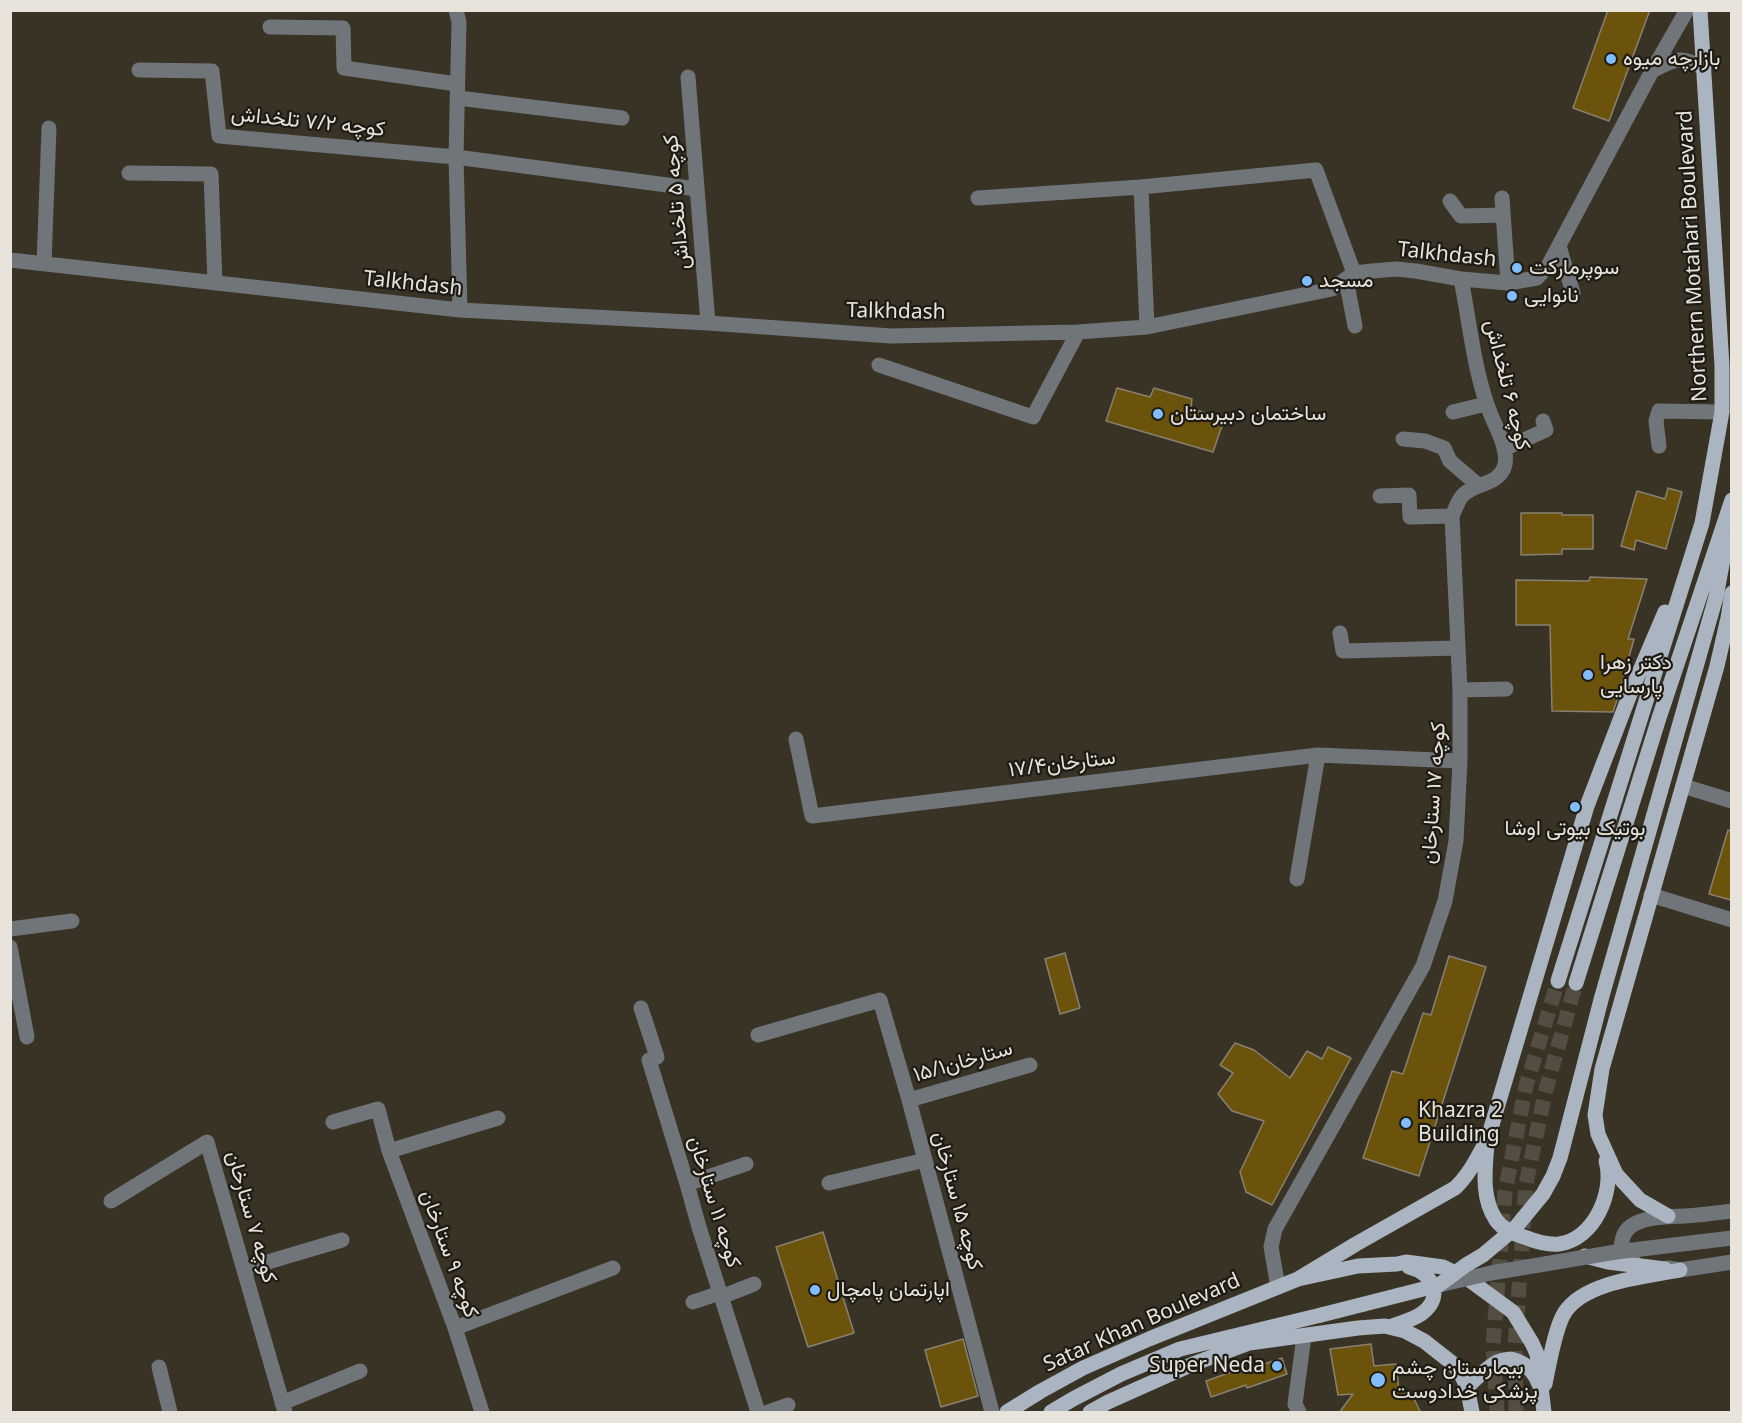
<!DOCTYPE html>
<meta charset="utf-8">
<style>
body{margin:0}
#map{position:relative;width:1742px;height:1423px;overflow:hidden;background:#393326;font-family:"Noto Sans",sans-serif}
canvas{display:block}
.frame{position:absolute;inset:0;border:12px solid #e8e4dc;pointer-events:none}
</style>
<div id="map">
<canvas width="1742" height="1423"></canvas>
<div class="frame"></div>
</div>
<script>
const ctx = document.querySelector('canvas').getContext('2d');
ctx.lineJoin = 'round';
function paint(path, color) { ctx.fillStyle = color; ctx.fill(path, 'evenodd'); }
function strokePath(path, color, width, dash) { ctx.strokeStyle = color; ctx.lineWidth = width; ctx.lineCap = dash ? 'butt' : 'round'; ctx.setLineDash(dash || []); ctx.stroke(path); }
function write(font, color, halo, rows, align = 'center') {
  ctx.font = font + ' "Noto Sans",Vazirmatn,sans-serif'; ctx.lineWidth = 4.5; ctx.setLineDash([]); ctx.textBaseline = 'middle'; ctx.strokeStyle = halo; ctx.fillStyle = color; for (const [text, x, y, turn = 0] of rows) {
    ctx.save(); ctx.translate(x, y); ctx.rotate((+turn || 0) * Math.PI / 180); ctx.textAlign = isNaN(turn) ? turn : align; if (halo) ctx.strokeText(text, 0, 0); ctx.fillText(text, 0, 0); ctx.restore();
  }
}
const building = new Path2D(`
 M1608 10H1650L1609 121 1573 108Z
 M1117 388 1150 397 1154 388 1192 399 1191 408 1224 420 1213 452 1106 421Z
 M1668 488 1682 492 1666 549 1636 540 1634 550 1621 546 1637 491 1665 499Z
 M1521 513H1562V515H1593V549H1562V554L1521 555Z
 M1590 577 1647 579 1628 639H1634L1617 700 1613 712 1552 711 1550 625H1516V580L1589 581Z
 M1728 830 1731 831V900L1709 894Z
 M1065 953 1080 1008 1060 1014 1045 959Z
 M1449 956 1486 967 1419 1176 1363 1158 1392 1071 1403 1074 1423 1013 1431 1015Z
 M1235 1043 1254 1050 1290 1078 1307 1051 1322 1059 1328 1047 1351 1058 1272 1205 1246 1192 1240 1172 1264 1121 1232 1111 1218 1094 1233 1073 1220 1065Z
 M823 1232 854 1333 808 1347 776 1247Z
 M963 1339 978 1396 941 1407 925 1350Z
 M1371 1344 1374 1366 1396 1364 1399 1390 1409 1395 1414 1399 1421 1413H1339L1353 1394 1338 1395 1330 1349Z
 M1282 1358 1287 1374 1247 1388 1246 1385 1211 1397 1206 1381 1234 1371 1235 1374Z`);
const majorTunnel = new Path2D(`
 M1497 1412 1493 1346 1505 1192 1526 1086 1558 981
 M1516 1412 1515 1346 1526 1184 1545 1093 1576 983`);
const minor = new Path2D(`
 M456 10 459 22 456 157 460 310
 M270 27 343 28 344 68 457 84
 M139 70 212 71 219 136 456 157 697 189
 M1652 71C1677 58 1679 56 1704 68
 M688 77 708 323
 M458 98 622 118
 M129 173 211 174 215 283
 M1141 187 1316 170 1354 273
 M978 198 1141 187 1147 327
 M1502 198 1508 283
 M1450 201 1461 216 1503 215
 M1559 246 1573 293
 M10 260 460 310 708 323 891 336 1078 332 1147 327 1332 289 1354 273 1372 271 1396 269 1416 271 1461 279 1508 283 1537 278 1548 266 1652 71 1687 10
 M44 264 49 128
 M1346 279 1355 326
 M879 365 1033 417 1078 332
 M1453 412 1486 404
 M1403 439 1425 441 1444 448 1450 461 1478 485
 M1659 446 1656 421 1659 411 1722 412
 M1504 449 1546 430 1543 421
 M1380 496 1409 495 1410 517 1452 516
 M1340 633 1343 651 1457 648
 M1460 690 1506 689
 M796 739 812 816 1318 755 1460 761
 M1683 786 1732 801
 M1297 879 1318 755
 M1651 895 1732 920
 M10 929 72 921
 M10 947 27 1037
 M641 1008 657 1057 649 1060 687 1184 699 1227 758 1412
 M758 1035 880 1000 909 1100 992 1412
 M909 1100 1030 1065
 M333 1122 378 1109 389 1151 455 1328 482 1412
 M389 1151 498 1118
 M829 1183 925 1160
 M687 1184 746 1164
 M111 1201 207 1142 285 1412
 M1633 1259C1626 1255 1620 1250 1622 1241 1626 1215 1666 1217 1685 1216 1701 1215 1716 1213 1732 1211
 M1668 1268 1680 1270 1732 1262
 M244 1269 342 1240
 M1278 1287 1271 1247 1275 1229 1423 966 1445 901 1456 841 1460 761V690L1452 516C1455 510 1458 500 1463 495 1476 482 1496 486 1504 468 1510 452 1497 430 1491 415 1474 373 1470 324 1461 279
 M721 1297 754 1284
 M693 1302 720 1293
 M455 1328 613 1268
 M159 1367 170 1412
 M282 1403 360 1371
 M768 1412 788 1405
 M1299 1412 1295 1404 1304 1336`);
const major = new Path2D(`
 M1716 597 1727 538
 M1558 981 1702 523 1722 412V366L1700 10
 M1576 983 1659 718 1732 500
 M1487 1144C1485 1169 1481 1198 1496 1220 1504 1231 1515 1234 1527 1238 1537 1242 1548 1245 1559 1244 1594 1240 1615 1191 1606 1161
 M1668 1216 1640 1200 1616 1174 1598 1134 1595 1115 1602 1069 1717 666 1728 618 1732 593
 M1585 1256 1608 1262 1665 1269
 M1298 1279 1356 1244 1455 1188C1470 1174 1478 1156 1488 1138L1587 806 1630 694 1665 612
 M1390 1327C1400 1323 1412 1320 1421 1314 1444 1298 1434 1273 1409 1267
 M1545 1384C1549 1365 1555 1327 1565 1312 1586 1281 1646 1277 1680 1270
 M1467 1387C1476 1379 1486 1368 1497 1362 1516 1353 1533 1368 1539 1384
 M1007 1412 1041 1391 1083 1368 1149 1339 1298 1279 1358 1266 1397 1264 1406 1262 1443 1267 1468 1279 1513 1312 1532 1343 1537 1354 1544 1412
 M1051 1412 1073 1399 1121 1374 1180 1349 1321 1315
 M1090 1412 1108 1402 1193 1364 1249 1343 1358 1328 1385 1326 1405 1331 1424 1341 1452 1363 1461 1374 1467 1387 1472 1412`);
const minorBridge = new Path2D(`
 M1439 1285 1491 1273 1616 1252 1732 1238`);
const majorBridge = new Path2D(`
 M1321 1315 1439 1285 1466 1265 1483 1255 1515 1228 1543 1194 1553 1176 1560 1158 1602 996 1716 597`);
const markers = [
 [1611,59,6,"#82bcfa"],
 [1517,268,6,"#82bcfa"],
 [1307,281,6,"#82bcfa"],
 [1512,296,6,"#82bcfa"],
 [1158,414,6,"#82bcfa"],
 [1588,675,6,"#82bcfa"],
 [1575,807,6,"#82bcfa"],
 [1406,1123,6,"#82bcfa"],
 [815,1290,6,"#82bcfa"],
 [1277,1366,6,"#82bcfa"],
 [1378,1380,8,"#82bcfa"]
];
const poiNames = [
 ["بازارچه میوه",1623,59],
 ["سوپرمارکت",1529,268],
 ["مسجد",1319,281],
 ["نانوایی",1524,296],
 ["ساختمان دبیرستان",1170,414],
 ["دکتر زهرا",1600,663],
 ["پارسایی",1600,687],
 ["بوتیک بیوتی اوشا",1575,829,"center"],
 ["Khazra 2",1418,1111],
 ["Building",1418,1135],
 ["اپارتمان پامچال",827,1290],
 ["Super Neda",1265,1366,"right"],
 ["بیمارستان چشم",1392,1368],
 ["پزشکی خدادوست",1392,1392]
];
const streetNames = [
 ["کوچه ۷/۲ تلخداش",308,122,6],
 ["کوچه ۵ تلخداش",677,202,-95],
 ["Talkhdash",1447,255,6],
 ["Northern Motahari Boulevard",1693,256,-93],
 ["Talkhdash",413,284,6],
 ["Talkhdash",896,312,1],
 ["کوچه ۶ تلخداش",1507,385,76],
 ["ستارخان۱۷/۴",1062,764,-7],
 ["کوچه ۱۷ ستارخان",1434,793,-86],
 ["ستارخان۱۵/۱",963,1062,-16],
 ["کوچه ۱۵ ستارخان",957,1201,75],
 ["کوچه ۱۱ ستارخان",714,1202,73],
 ["کوچه ۷ ستارخان",251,1217,74],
 ["کوچه ۹ ستارخان",449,1254,70],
 ["Satar Khan Boulevard",1142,1323,-24]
];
paint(building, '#6c530b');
strokePath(building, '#888172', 1.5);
strokePath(majorTunnel, '#534e41', 15, [15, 8]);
strokePath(minor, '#70757a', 15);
strokePath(major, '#aab5c1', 15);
strokePath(minorBridge, '#70757a', 15);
strokePath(majorBridge, '#aab5c1', 15);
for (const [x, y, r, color] of markers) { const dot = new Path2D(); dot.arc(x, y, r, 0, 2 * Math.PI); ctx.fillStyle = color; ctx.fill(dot); strokePath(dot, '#1e1b15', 2); }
write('21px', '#e8e4dc', '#1e1b15', poiNames, 'left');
write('21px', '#e8e4dc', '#1e1b15', streetNames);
</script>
